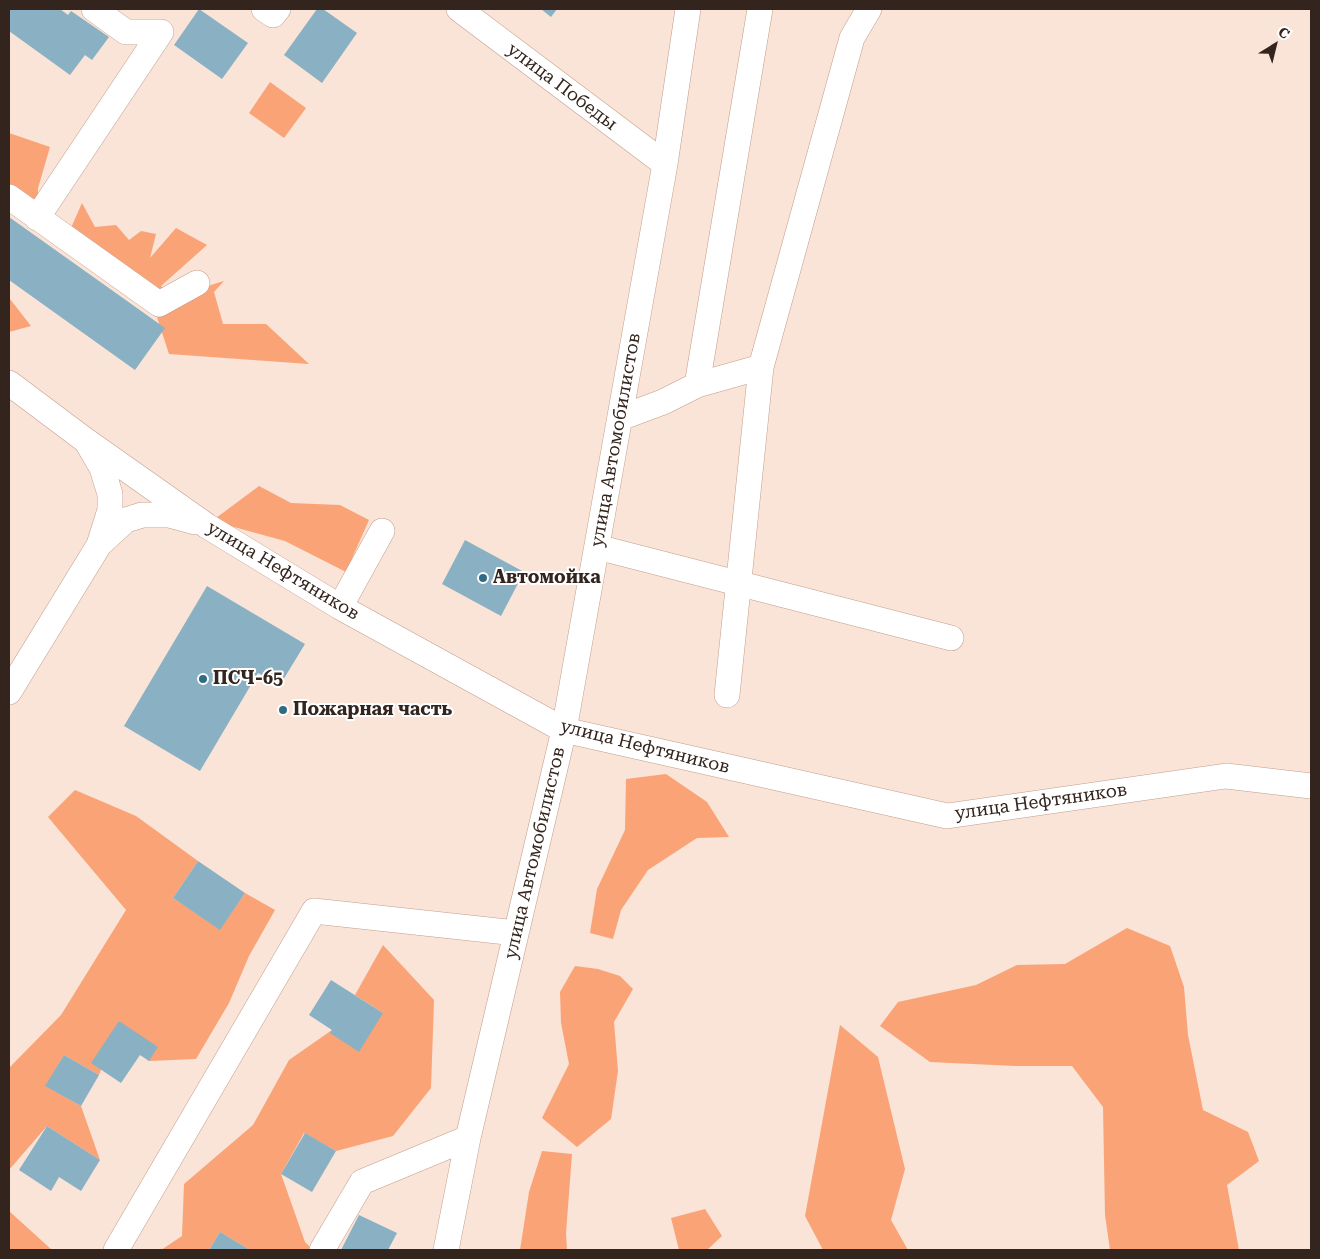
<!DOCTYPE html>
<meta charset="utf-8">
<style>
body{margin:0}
#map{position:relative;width:1320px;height:1259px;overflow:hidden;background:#fae3d7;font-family:"Roboto Serif",serif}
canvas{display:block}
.frame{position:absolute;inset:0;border:10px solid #33251e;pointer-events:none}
.north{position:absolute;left:1250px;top:20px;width:50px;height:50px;-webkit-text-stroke:4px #fff;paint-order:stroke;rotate:36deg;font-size:14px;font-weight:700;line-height:20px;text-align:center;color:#33251e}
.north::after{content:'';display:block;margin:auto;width:18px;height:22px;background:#33251e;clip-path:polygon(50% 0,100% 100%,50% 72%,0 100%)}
</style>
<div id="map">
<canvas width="1320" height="1259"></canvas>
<div class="frame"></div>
<div class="north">С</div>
</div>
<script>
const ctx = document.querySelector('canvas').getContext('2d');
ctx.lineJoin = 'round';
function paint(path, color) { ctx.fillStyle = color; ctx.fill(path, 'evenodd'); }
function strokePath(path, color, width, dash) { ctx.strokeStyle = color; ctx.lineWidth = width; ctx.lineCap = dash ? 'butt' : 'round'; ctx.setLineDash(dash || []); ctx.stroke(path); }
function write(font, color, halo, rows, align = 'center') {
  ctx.font = font + ' "Roboto Serif",serif'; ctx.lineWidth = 4; ctx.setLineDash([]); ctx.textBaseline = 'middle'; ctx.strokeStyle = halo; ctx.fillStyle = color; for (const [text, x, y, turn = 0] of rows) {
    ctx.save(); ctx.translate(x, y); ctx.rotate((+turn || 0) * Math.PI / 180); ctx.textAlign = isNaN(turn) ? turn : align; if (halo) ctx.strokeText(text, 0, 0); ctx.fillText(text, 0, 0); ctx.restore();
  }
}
const green = new Path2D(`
 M270 82 306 108 284 138 249 113Z
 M9 133 50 147 38 188 37 227 9 208Z
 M82 203 95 227 116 225 129 240 141 231 156 234 150 258 176 228 207 245 161 286 172 297 224 281 214 292 223 324H266L309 364 169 354 155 311 63 246Z
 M9 297 10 299 31 326 9 332Z
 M259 486 291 503 340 505 369 520 346 572 285 541 212 521Z
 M666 774 707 802 729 837 697 838 648 870 621 910 613 939 590 933 597 889 625 830 626 779Z
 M75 790 136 816 198 861 173 898 220 929 245 893 275 910 249 956 229 1003 196 1059 149 1061 119 1021 99 1075 64 1055 46 1086 81 1106 100 1160 47 1126 9 1170V1068L61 1015 126 910 48 817Z
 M1127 928 1170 946 1184 987 1188 1035 1203 1110 1248 1132 1259 1161 1227 1185 1239 1250H1110L1105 1215 1103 1107 1072 1066H1015L930 1062 880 1026 898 1002 976 985 1017 965 1065 964Z
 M383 945 434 1000 431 1088 393 1136 336 1151 304 1133 281 1174 305 1242 313 1250H250L220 1232 209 1250H161L182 1236 184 1184 253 1125 289 1060 332 1030 383 1013 355 995Z
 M575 966 598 969 620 976 633 989 614 1022 618 1071 611 1119 577 1147 542 1118 569 1064 561 1023 560 992Z
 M840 1025 878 1057 905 1169 891 1220 908 1250H823L805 1216Z
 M542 1151 572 1154 566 1233 567 1250H520L529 1192Z
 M705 1209 722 1236 707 1250H679L671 1218Z
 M9 1211 52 1250H9Z`);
const building = new Path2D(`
 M9 9H60L68 15 71 11 109 37 92 60 85 55 70 75 9 31Z
 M199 9 248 43 222 79 174 45Z
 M317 9H323L357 33 322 83 284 55Z
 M541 9H557L551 17Z
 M9 217 165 328 135 370 9 280Z
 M465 540 524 572 501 616 442 584Z
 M207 586 305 644 280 685 258 673 200 771 124 726Z
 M198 861 245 893 220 930 173 898Z
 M331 980 383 1013 359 1052 330 1033 332 1030 309 1015Z
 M119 1021 158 1047 149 1061 140 1055 121 1083 91 1063Z
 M64 1055 99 1075 81 1106 45 1086Z
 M47 1126 100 1160 81 1191 59 1177 51 1191 19 1170Z
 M305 1133 336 1151 312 1192 281 1174Z
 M359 1215 397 1233 388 1250H341Z
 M220 1232 250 1250H209Z`);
const minor = new Path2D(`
 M264 9 273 15 278 9
 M459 9 665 164
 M9 197 159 304 197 283
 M37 218 161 32H126L94 9
 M9 383 85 440 207 526 340 607 564 730 947 816 1226 776 1311 786
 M697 385 760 9
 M620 418 663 402 697 385 761 367
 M101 543 126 520 142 515H169L195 522
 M597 547 951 638
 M340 607 382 531
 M9 692 99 545 110 510V494L102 468 88 444
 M727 695 761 367 852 38 869 9
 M116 1250 314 911 516 933
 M322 1250 362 1182 468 1138
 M446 1250 468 1138 564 730 665 164 688 9`);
const markers = [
 [483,578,5,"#316c84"],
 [203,679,5,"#316c84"],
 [283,710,5,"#316c84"]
];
const streetNames = [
 ["улица Победы",562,87,37],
 ["улица Автомобилистов",616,440,-80],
 ["улица Нефтяников",283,571,31],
 ["улица Нефтяников",645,747,14],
 ["улица Нефтяников",1041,802,-8],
 ["улица Автомобилистов",535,853,-77]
];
const poiNames = [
 ["Автомойка",493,578],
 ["ПСЧ-65",213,679],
 ["Пожарная часть",293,710]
];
paint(green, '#faa377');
paint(building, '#89b1c3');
strokePath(minor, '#c29e8c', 26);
strokePath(minor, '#fff', 25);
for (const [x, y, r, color] of markers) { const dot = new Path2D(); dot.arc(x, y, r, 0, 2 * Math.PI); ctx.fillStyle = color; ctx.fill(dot); strokePath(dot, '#fff', 2); }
write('18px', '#33251e', '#fff', streetNames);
write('bold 18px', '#33251e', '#fff', poiNames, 'left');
</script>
